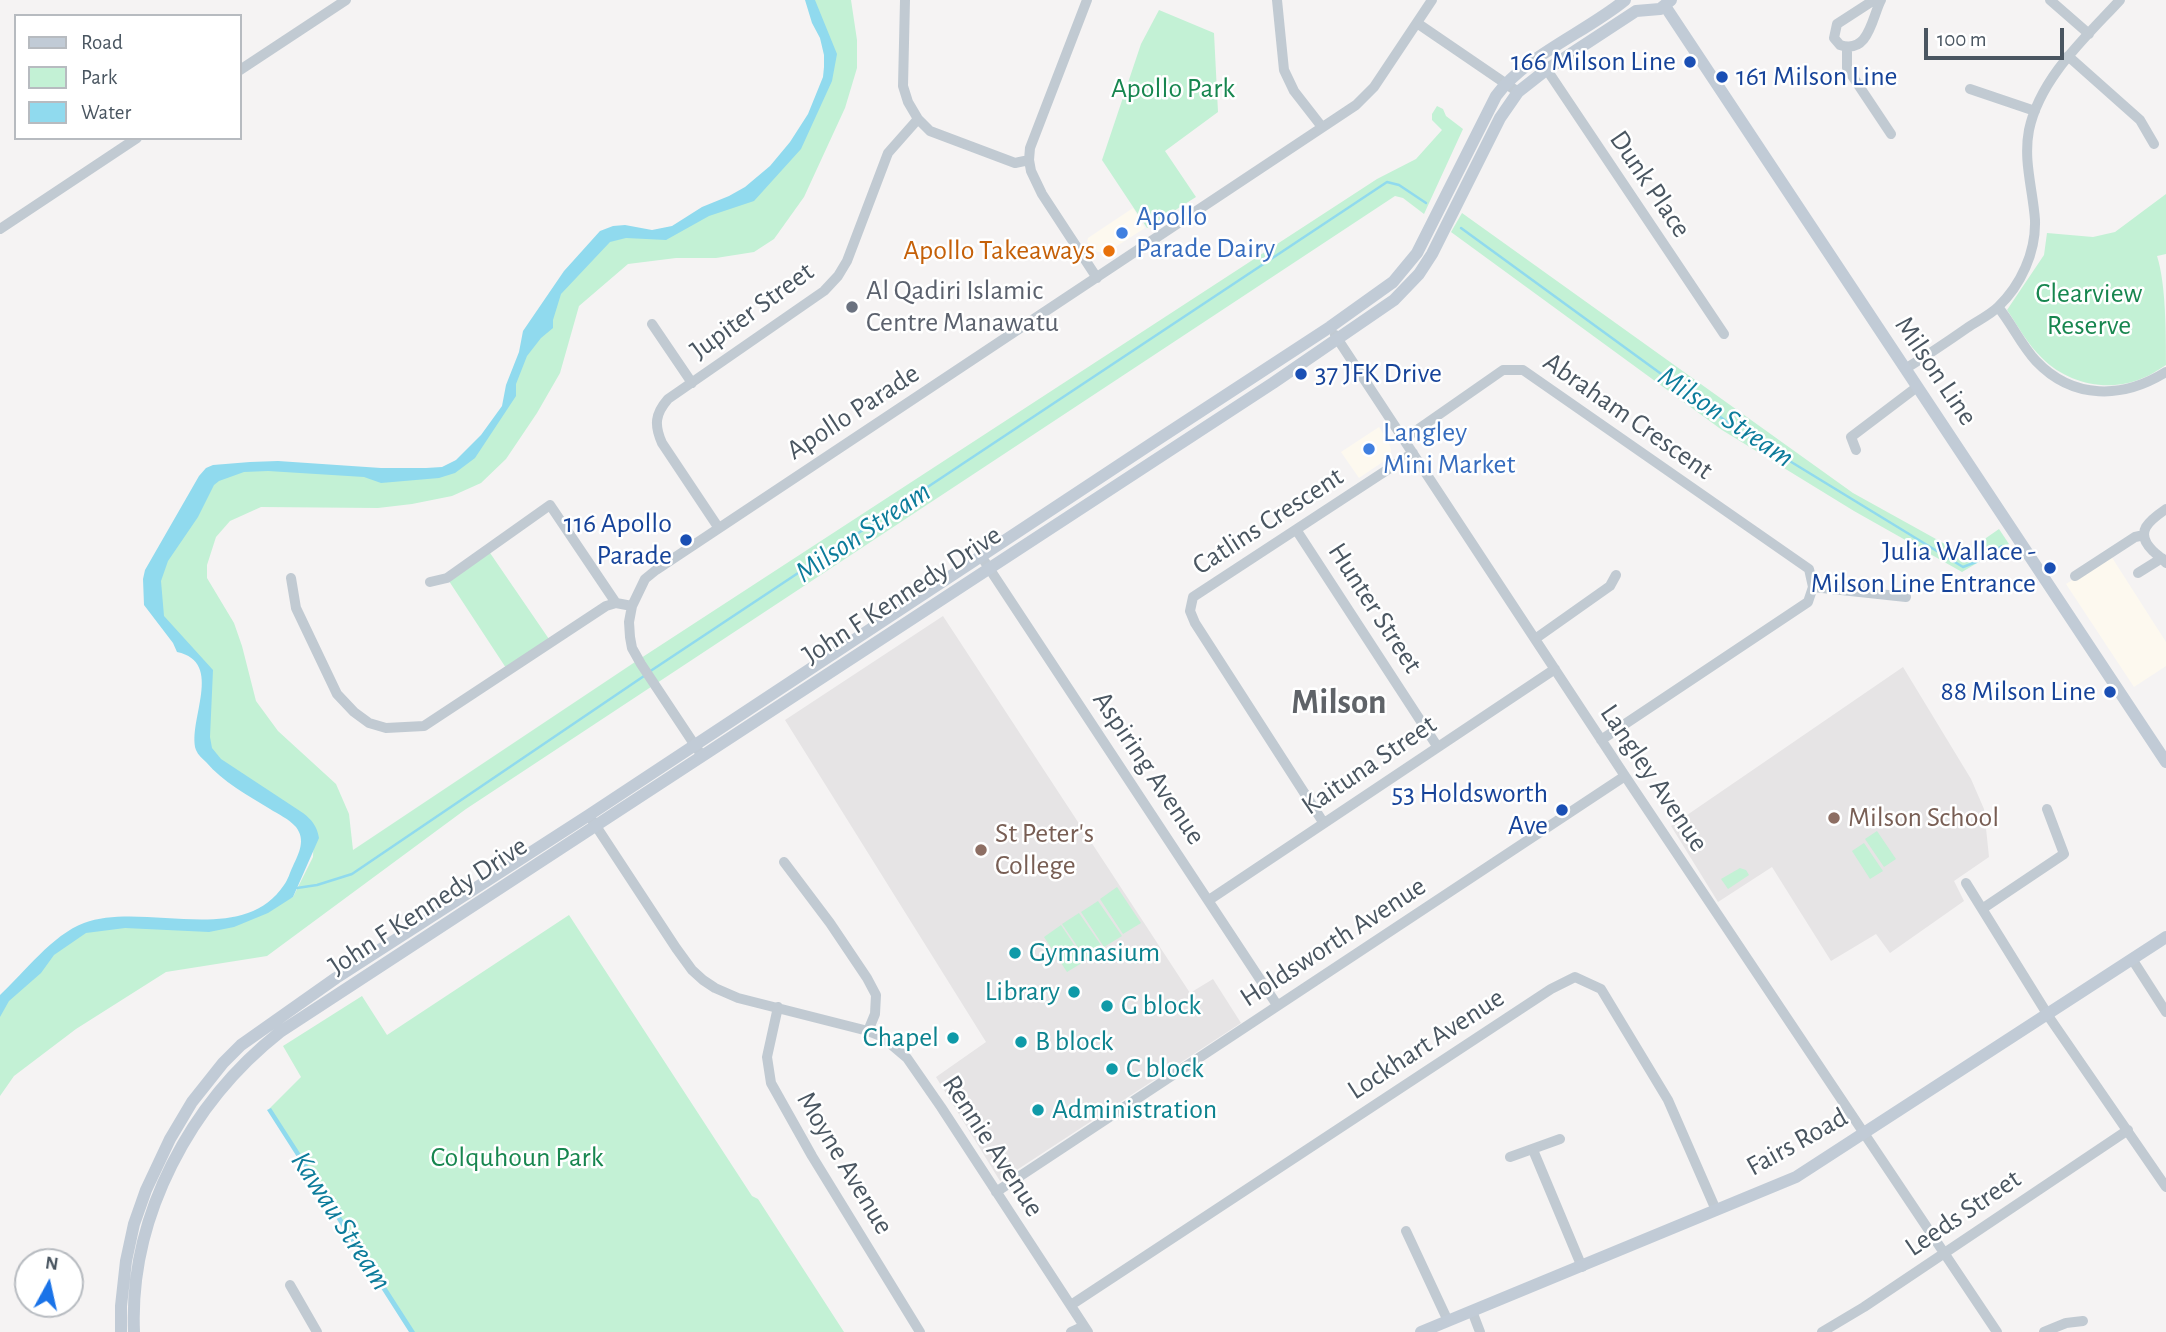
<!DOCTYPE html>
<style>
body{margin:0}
#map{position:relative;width:2166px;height:1332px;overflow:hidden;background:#f5f3f3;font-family:"Alegreya Sans",sans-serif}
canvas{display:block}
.legend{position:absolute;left:14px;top:14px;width:228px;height:126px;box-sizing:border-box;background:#fff;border:2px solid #b7bbc0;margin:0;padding:9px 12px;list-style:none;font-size:21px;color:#4a5661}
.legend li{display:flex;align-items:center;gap:14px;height:35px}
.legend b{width:35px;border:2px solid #b7bbc0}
.north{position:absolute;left:14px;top:1248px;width:70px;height:70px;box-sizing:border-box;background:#fff;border:2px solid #b7bbc0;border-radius:50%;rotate:8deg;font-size:19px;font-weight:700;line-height:28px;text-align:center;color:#4a5661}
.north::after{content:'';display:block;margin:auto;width:24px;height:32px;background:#1a73e8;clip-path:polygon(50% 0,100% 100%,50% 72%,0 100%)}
.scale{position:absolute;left:1924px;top:28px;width:140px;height:32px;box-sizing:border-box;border:4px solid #4a5661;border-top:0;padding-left:9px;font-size:21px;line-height:24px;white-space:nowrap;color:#4a5661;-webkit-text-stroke:5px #fff;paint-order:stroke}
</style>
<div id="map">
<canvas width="2166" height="1332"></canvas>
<ul class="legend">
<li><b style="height:9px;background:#c1cbd6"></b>Road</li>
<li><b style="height:19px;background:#c3f1d5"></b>Park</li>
<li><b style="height:19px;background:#90daee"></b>Water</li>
</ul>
<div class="north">N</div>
<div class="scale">100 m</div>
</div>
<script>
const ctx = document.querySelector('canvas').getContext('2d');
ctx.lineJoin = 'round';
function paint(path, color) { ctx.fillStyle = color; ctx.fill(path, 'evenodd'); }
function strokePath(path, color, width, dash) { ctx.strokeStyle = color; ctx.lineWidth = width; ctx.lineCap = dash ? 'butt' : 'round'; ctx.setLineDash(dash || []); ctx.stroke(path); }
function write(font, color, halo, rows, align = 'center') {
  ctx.font = font + ' "Alegreya Sans",sans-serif'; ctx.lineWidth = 5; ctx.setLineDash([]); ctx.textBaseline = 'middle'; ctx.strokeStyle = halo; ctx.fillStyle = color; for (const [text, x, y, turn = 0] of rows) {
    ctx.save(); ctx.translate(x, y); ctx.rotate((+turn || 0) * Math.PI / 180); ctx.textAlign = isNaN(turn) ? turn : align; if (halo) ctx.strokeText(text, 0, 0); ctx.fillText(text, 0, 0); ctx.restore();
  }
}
const commercial = new Path2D(`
 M1133 208 1145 228 1106 253 1093 251 1087 242 1088 238Z
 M1379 427 1389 443 1391 450 1390 457 1359 478 1341 452Z
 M2111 556 2166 642V666L2134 687 2066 584Z`);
const education = new Path2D(`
 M943 616 1190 993 1213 979 1241 1023 1000 1181 936 1077 986 1042 785 720Z
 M1903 667 1971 779 1984 809 1989 857 1954 881 1964 901 1890 953 1876 934 1831 961 1772 867 1718 902 1671 826Z`);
const green = new Path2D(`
 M811 0H851L857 40V68L845 108 804 197 774 239 754 252 716 258H676L628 264 579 306 560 373 537 413 506 459 481 483 452 496 412 504 378 508 261 507 230 521 216 537 207 565V578L234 623 242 646 256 701 278 731 336 784 349 814 353 850 638 660 1377 179 1416 159 1442 130 1432 120V114L1437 106 1443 109 1446 116 1463 129 1424 214 1403 198 1395 196 466 809 267 956 166 972 76 1029 14 1076 0 1096V1007L9 993 84 928 131 925 215 929 293 897 313 857 314 833 204 755 210 671 163 619 160 582 173 543 215 474 268 468 444 474 472 458 506 405 509 384 557 291 606 238 665 236 708 211 752 198 793 155 829 72Z
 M1159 10 1214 33 1218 112 1165 151 1196 197 1147 228 1102 160 1141 44Z
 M2166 194V254L2157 256C2166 284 2166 333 2166 365 2158 370 2151 375 2143 378 2109 393 2068 384 2042 358 2028 345 2018 326 2007 310L2044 255 2047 233 2093 237 2115 232Z
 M1462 213 1853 493 1963 554 1999 529 2009 544 1962 572 1854 511 1722 430 1451 232Z
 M488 550 551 642 508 671 447 578Z
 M1877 831 1896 859 1884 867 1865 839Z
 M1864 843 1883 871 1870 879 1852 851Z
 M1740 868 1746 870 1749 875 1728 889 1721 879Z
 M1117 887 1141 923 1123 934 1100 899Z
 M1098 901 1122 936 1104 947 1081 912Z
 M1079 913 1103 948 1086 959 1062 924Z
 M569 915 752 1196 758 1199 844 1332H412L269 1109 301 1077 283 1046 362 996 387 1035Z
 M1061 925 1085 961 1067 972 1044 937Z`);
const water = new Path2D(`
 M805 0H815L837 54 832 81 801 149 754 201 709 216 666 240 626 238 610 242 561 294 553 320V328L541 338 527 356 516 384V396L475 458 455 473 439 478 381 483 364 477 268 471 244 472 219 481 214 485 198 517 168 561 161 581 164 616 213 670 210 737 212 748 221 759 303 813C312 820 317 826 319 838L293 897 268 913 234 927 209 932 125 928 86 933 54 955 41 973 9 1001 0 1017V995C25 972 52 935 84 923 145 901 242 948 284 885 288 880 290 872 293 866 299 853 306 840 296 827 289 819 278 814 270 809 247 795 223 782 206 762 202 758 198 755 196 750 187 721 225 662 177 652L173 643 144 605 143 579 145 570 199 476 206 468 213 465 250 462 278 461 381 468H426L442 467 456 460 481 435 502 406 506 385 519 352 523 331 564 271 600 231 613 226 625 225 652 230 672 226 702 207 729 196 745 187 770 166 790 142 808 114 823 77 824 67V55L820 38 812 23Z
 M271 1108 415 1332H409L267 1110Z`);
const stream = new Path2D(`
 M1461 228 1734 427 1963 567 1976 562 2002 546
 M649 672 1387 182 1399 185 1426 203
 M297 888 317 885 352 874 644 676`);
const street = new Path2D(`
 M905 0 903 86 908 102 918 119 930 131 1015 163 1029 160
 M1087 0 1030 148 1029 160 1031 171 1042 194 1097 278
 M1277 0 1284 70 1294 91 1322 127
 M1874 0 1837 24 1834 38 1840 45C1869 55 1872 17 1881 0
 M2050 0 2089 34
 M1417 23 1518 92
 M1847 48V68L1891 134
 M2068 56 2140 120 2154 144
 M1539 58 1724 334
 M240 70 346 0
 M1970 89 2035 111
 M0 229 137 138
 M1998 307C2012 324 2021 345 2036 361 2073 400 2123 399 2166 372
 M652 324 692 383
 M1335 335 1625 776 1997 1332
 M1905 369C1926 356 1947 342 1967 328 1977 321 1990 315 1998 307 2021 285 2036 252 2035 220 2033 190 2023 161 2029 130 2040 78 2085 38 2120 0
 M1404 439 1503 370H1523L1809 569 1813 587 1808 602 1601 740
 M1856 450 1851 437 1917 387
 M2166 509C2150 520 2133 532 2153 551 2157 555 2162 558 2166 563
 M718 527 662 443C654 425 655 414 668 399L824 291 838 276 847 261 888 153 918 119
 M1297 531 1437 746
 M981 556 1277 1005
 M2138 573 2162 558
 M2075 576 2135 537 2144 535
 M291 578 296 608 337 694 354 712 369 723 386 728 424 726 606 606 616 603 632 606
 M430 582 447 578 550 505 616 603
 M1813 587 1906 597
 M1535 639 1610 586 1616 575
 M702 756 641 664 632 648 630 637 629 622 632 606 645 579 656 570 1356 105 1374 87 1432 0
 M592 820 676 948 692 970 703 980 715 988 738 998 868 1031 881 1036 907 1058 941 1107 1088 1332
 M1323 822 1195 623 1190 611 1193 597 1413 453
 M784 862 830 923 867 978 876 995 875 1014 868 1031
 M1966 883 2051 1020 2166 1187
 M1209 900 1555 669
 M1982 909 2064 854 2047 809
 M2132 959 2166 1012
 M778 1007 767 1057 771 1083 812 1156 920 1332
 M1533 1150 1582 1267
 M1510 1157 1560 1139
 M996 1192 1625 776
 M1406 1231 1448 1321
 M290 1285 317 1332
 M1071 1305 1551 989 1575 977 1601 989 1668 1100 1716 1210
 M1472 1311 1480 1332
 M1071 1332 1084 1326
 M1822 1332 1864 1307 2128 1130
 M2044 1332 2066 1323 2083 1321`);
const secondary = new Path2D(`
 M1665 6 2166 762
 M121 1332V1306L126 1261 134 1224 146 1190 170 1139 192 1102 223 1063 241 1045 336 978 589 815 1157 440 1330 327 1393 282 1417 253 1496 96C1525 56 1586 32 1625 0
 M134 1332C129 1216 191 1102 280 1032L1273 383 1394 300 1419 274 1432 254 1500 118 1518 92 1546 70 1636 11 1660 9 1671 0
 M1421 1332 1796 1177 2166 937`);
const markers = [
 [1690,62,7,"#1a4fb4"],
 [1722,77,7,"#1a4fb4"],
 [1122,233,7,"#3f7fe0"],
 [1109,251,7,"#e8710a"],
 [852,307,7,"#6b7280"],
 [1301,374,7,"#1a4fb4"],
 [1369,449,7,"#3f7fe0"],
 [686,540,7,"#1a4fb4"],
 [2050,568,7,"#1a4fb4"],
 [2110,692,7,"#1a4fb4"],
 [1562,810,7,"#1a4fb4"],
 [1834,818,7,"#8d6e63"],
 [981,850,7,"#8d6e63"],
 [1015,953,7,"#0f9aa8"],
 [1074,992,7,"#0f9aa8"],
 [1107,1006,7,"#0f9aa8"],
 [953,1038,7,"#0f9aa8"],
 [1021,1042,7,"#0f9aa8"],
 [1112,1069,7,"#0f9aa8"],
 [1038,1110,7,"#0f9aa8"]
];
const transitNames = [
 ["166 Milson Line",1676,62],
 ["161 Milson Line",1736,77,"left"],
 ["37 JFK Drive",1315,374,"left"],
 ["116 Apollo",672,524],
 ["Parade",672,556],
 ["Julia Wallace -",2036,552],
 ["Milson Line Entrance",2036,584],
 ["88 Milson Line",2096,692],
 ["53 Holdsworth",1548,794],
 ["Ave",1548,826]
];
const parkNames = [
 ["Apollo Park",1173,89],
 ["Clearview",2089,294],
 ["Reserve",2089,326],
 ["Colquhoun Park",517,1158]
];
const streetNames = [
 ["Dunk Place",1650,184,56],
 ["Jupiter Street",752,311,-36],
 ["Milson Line",1936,371,56],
 ["Apollo Parade",853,412,-33],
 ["Abraham Crescent",1628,416,35],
 ["Catlins Crescent",1268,521,-33],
 ["John F Kennedy Drive",902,595,-33],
 ["Hunter Street",1375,608,57],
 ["Kaituna Street",1369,765,-34],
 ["Aspiring Avenue",1149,768,56],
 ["Langley Avenue",1654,778,56],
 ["John F Kennedy Drive",428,906,-33],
 ["Holdsworth Avenue",1333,942,-33],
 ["Lockhart Avenue",1426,1044,-33],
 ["Fairs Road",1797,1142,-29],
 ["Rennie Avenue",993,1146,57],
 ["Moyne Avenue",845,1163,59],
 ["Leeds Street",1963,1213,-34]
];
const shopNames = [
 ["Apollo",1136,217],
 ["Parade Dairy",1136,249],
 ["Langley",1383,433],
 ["Mini Market",1383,465]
];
const foodNames = [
 ["Apollo Takeaways",1095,251]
];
const worshipNames = [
 ["Al Qadiri Islamic",866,291],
 ["Centre Manawatu",866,323]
];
const educationNames = [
 ["Milson School",1848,818],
 ["St Peter's",995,834],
 ["College",995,866]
];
const cultureNames = [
 ["Gymnasium",1029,953],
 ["Library",1060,992,"right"],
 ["G block",1121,1006],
 ["Chapel",939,1038,"right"],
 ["B block",1035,1042],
 ["C block",1126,1069],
 ["Administration",1052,1110]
];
const waterNames = [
 ["Milson Stream",1726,417,34],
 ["Milson Stream",863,532,-34],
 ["Kawau Stream",341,1221,57]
];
const districtNames = [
 ["Milson",1339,702]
];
paint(commercial, '#fdf9ef');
paint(education, '#e6e4e5');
paint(green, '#c3f1d5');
paint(water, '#90daee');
strokePath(stream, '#90daee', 2.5);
strokePath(street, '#c1cad2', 10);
strokePath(secondary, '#c1cbd6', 12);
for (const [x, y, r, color] of markers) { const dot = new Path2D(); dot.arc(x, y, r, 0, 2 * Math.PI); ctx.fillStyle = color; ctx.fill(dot); strokePath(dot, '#fff', 2.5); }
write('28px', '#164399', '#fff', transitNames, 'right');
write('28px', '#17864f', '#fff', parkNames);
write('28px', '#4a5661', '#fff', streetNames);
write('28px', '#366cbe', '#fff', shopNames, 'left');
write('28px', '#c56008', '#fff', foodNames, 'right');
write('28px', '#5b616d', '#fff', worshipNames, 'left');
write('28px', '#785e54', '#fff', educationNames, 'left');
write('28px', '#0d838f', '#fff', cultureNames, 'left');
write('italic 30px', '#0c7c9b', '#fff', waterNames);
write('bold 35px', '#5f6368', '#fff', districtNames);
</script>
